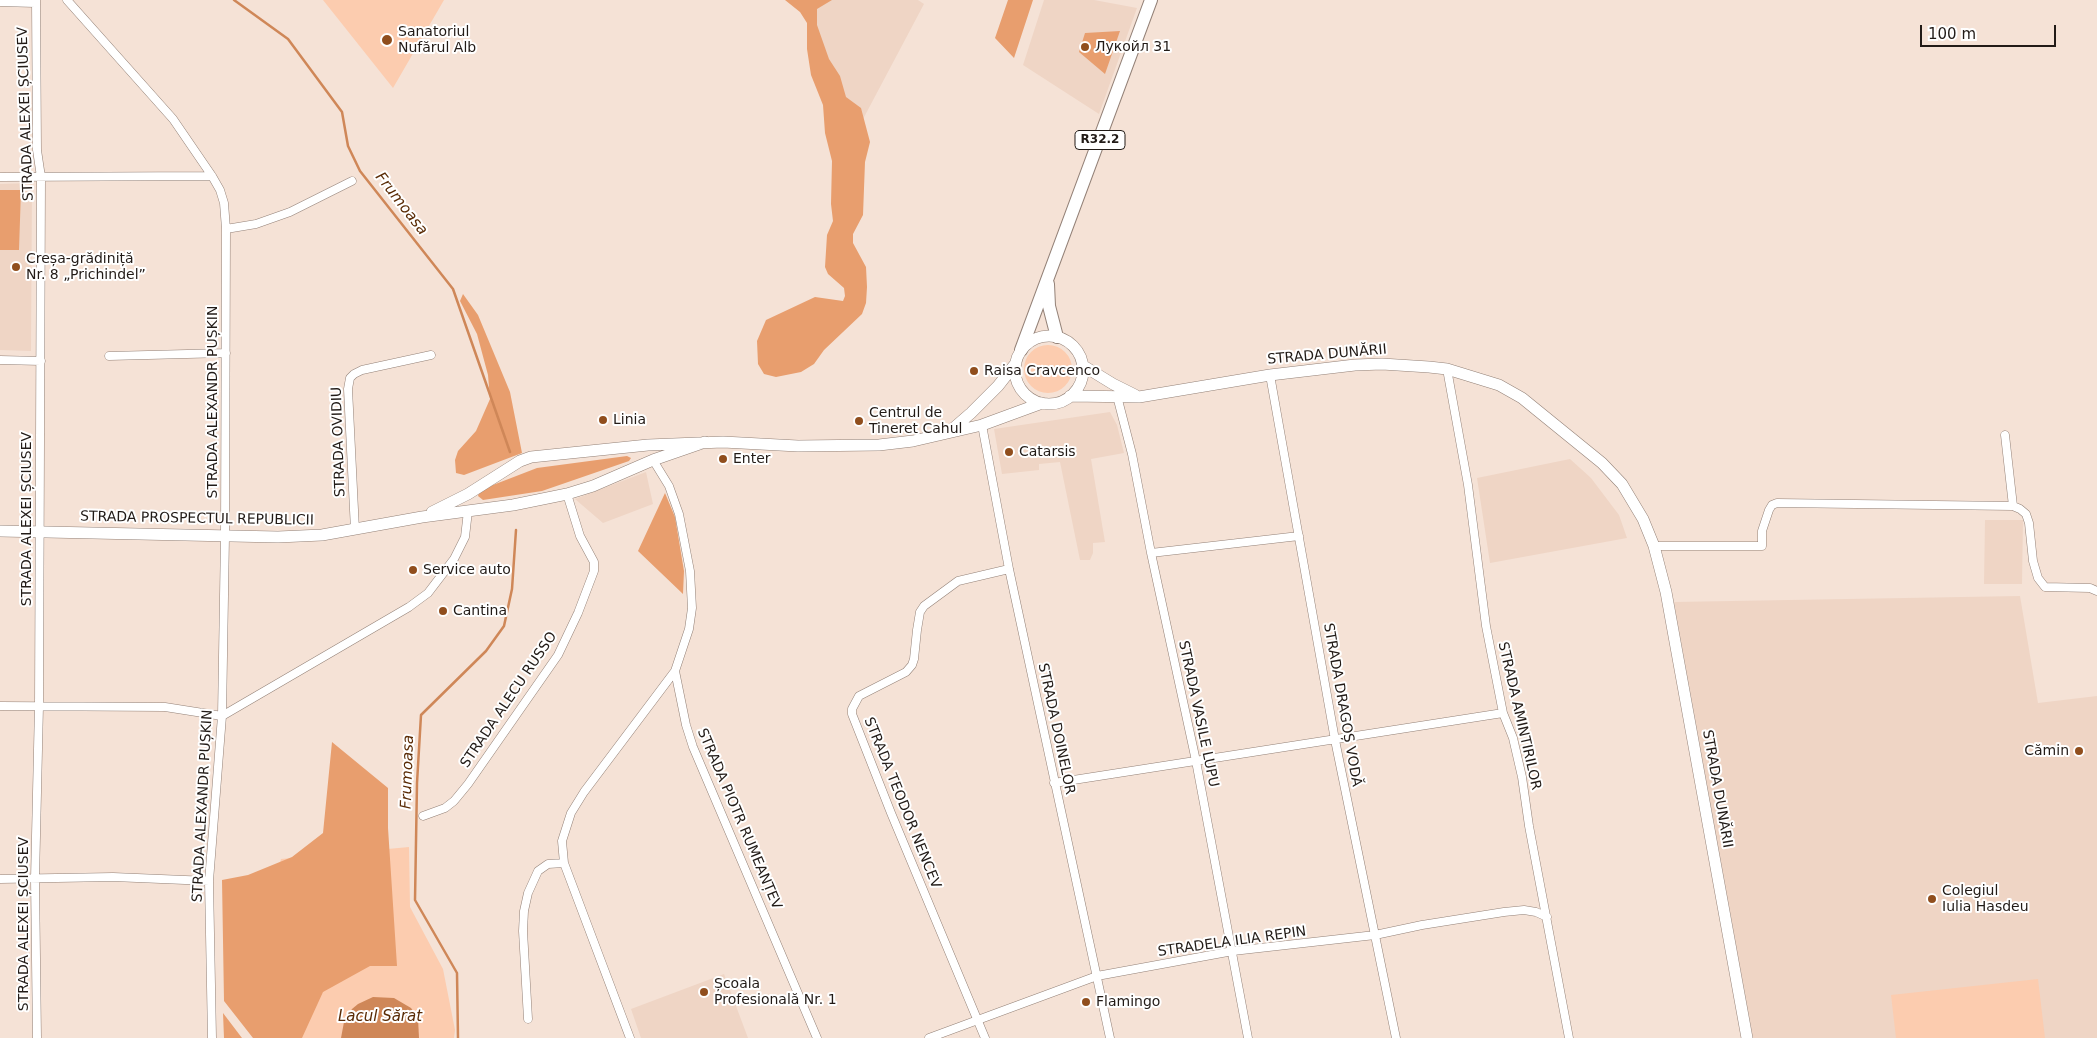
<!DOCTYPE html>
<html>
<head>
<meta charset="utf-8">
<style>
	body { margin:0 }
	#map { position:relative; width:2097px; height:1038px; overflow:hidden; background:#f5e2d6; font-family:"DejaVu Sans",sans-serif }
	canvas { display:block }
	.scale { position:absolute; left:1920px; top:25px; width:136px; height:22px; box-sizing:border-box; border:2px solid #221b17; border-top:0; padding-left:6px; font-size:15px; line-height:18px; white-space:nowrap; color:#221b17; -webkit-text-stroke:4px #fff; paint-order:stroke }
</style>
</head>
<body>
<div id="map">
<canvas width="2097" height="1038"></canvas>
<div class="scale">100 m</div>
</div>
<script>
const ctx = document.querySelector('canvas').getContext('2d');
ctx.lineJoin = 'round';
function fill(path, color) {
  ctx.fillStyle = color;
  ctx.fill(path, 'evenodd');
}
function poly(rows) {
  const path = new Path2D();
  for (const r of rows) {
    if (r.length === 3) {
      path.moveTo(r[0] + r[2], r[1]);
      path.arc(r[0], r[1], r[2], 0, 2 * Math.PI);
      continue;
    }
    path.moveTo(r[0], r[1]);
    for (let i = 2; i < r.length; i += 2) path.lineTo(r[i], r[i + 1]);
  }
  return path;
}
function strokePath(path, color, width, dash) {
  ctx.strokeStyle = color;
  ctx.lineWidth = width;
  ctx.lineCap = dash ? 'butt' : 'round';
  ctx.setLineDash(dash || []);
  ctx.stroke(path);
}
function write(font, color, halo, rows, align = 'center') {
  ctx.font = font + ' "DejaVu Sans",sans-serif';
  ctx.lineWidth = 4;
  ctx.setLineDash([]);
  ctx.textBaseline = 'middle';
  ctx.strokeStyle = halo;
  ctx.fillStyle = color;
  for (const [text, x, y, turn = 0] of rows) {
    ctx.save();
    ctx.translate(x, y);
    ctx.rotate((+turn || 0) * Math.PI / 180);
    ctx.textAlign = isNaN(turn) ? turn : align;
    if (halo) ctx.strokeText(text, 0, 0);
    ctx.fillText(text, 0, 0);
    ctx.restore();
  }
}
fill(poly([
	[803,0,918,0,924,4,862,121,830,81],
	[1044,0,1094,0,1137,8,1099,114,1023,65],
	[32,183,31,351,0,350,0,184],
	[1110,412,1117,425,1124,453,1091,459,1105,542,1093,543,1093,553,1090,560,1080,560,1060,462,1039,464,1039,470,1002,474,994,429],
	[1570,459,1591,478,1619,515,1627,538,1490,563,1477,478],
	[646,472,653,504,603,523,575,499],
	[1985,520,2023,520,2022,584,1984,584],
	[2020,596,2038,703,2097,696,2097,1038,1753,1038,1674,602],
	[724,974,748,1038,641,1038,631,1009]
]), '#efd5c5');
fill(poly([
	[323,0,444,0,393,88],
	[1048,369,24],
	[409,847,410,907,443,969,455,1030,454,1038,280,1038,276,879,281,859],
	[2038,979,2045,1038,1896,1038,1891,995]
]), '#fcccaf');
fill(poly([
	[785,0,832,0,817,9,817,25,829,59,840,76,846,97,861,108,870,142,865,162,863,215,853,234,853,243,866,267,867,287,866,303,862,314,824,350,814,364,801,372,776,377,764,374,758,364,757,341,766,320,815,297,843,301,845,296,844,288,828,274,825,267,827,235,833,221,831,204,832,161,825,133,823,105,811,75,807,49,807,23,800,12],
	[1008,0,1033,0,1014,58,995,38],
	[1120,31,1105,74,1079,52,1085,33],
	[0,190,21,190,19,250,0,250],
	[463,294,478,315,510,392,522,453,464,475,456,473,455,460,458,451,476,431,490,399,488,375,477,334,460,301],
	[627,456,631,458,629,461,542,491,483,500,478,496,480,490,537,468],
	[665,493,675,517,684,571,683,594,638,551],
	[332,742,388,788,388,828,397,966,370,966,323,992,302,1038,253,1038,224,1001,222,880,248,875,292,857,323,833],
	[223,1013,242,1038,224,1038]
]), '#e89e6e');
fill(poly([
	[373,997,394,998,411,1008,418,1018,419,1038,341,1038,344,1022,352,1009,358,1004]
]), '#cf8758');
strokePath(poly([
	[234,0,288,39,342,112,348,146,360,171,453,289,510,452],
	[458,1038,457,973,415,900,417,783,421,715,486,651,504,626,512,589,516,530]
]), '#cf8758', 2.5);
const street = poly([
	[36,0,37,150,41,177,39,706,35,879,37,1038],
	[67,0,173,119,212,176,220,190,224,203,226,229,225,536,222,716,209,881,212,1038],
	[0,2,35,3],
	[0,177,212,176],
	[226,229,256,224,290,212,352,181],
	[109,356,226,353],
	[0,360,41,361],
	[1447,369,1468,485,1486,626,1503,713,1513,738,1522,777,1529,826,1569,1038],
	[1270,375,1335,740,1396,1038],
	[1117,396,1132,454,1151,553,1196,761,1248,1038],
	[982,425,1009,569,1110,1038],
	[2005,435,2013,506,2020,509,2026,514,2029,523,2033,561,2038,578,2045,587,2090,588,2097,591],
	[653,460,669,486,679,514,690,571,692,608,689,629,675,671,686,725,693,747,817,1038],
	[355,530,348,389,350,378,354,374,362,370,431,355],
	[1654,546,1762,546,1762,531,1769,510,1772,505,1777,503,2013,506],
	[1151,553,1299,536],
	[0,706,165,707,222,716,409,607,428,593,454,559,465,537,468,511],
	[1054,783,1503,713],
	[423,816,445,808,454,801,468,784,558,655,578,613,594,571,594,562,580,536,567,494],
	[0,879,113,877,209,881],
	[528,1019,523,931,524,911,528,893,538,871,548,864,564,863],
	[630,1038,564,863,562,841,571,813,584,792,675,671],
	[929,1038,1097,976,1233,951,1375,935,1422,925,1504,912,1524,910,1536,912,1547,917],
	[985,1038,891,813,852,714,852,709,859,696,906,672,912,665,914,659,917,630,920,612,924,606,958,581,1009,569]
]);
const secondary = poly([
	[1049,370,34],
	[1082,365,1113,384,1135,395],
	[1070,396,1139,397,1270,375,1355,365,1382,364,1429,367,1447,369,1499,385,1522,398,1602,463,1622,484,1643,519,1654,546,1666,592,1747,1038],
	[949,432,971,413,998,386,1016,363],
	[432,512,468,494,520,461,531,457,648,445,723,442,798,446,879,445,913,441,982,425,1042,403],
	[0,531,278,537,322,535,422,517,513,505,567,494,593,486,653,460,705,442]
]);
const primary = poly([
	[1048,284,1049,306,1057,337],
	[1021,350,1151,0]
]);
strokePath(street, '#938177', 9);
strokePath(secondary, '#938177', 12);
strokePath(primary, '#938177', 14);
strokePath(street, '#fff', 8);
strokePath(secondary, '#fff', 11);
strokePath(primary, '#fff', 12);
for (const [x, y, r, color] of [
	[387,40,6,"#904e1d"],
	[1085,47,5,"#904e1d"],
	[16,267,5,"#904e1d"],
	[974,371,5,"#904e1d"],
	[603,420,5,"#904e1d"],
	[859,421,5,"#904e1d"],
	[1009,452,5,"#904e1d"],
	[723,459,5,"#904e1d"],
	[413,570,5,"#904e1d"],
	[443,611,5,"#904e1d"],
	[2079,751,5,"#904e1d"],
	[1932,899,5,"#904e1d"],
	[704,992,5,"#904e1d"],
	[1086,1002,5,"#904e1d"]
]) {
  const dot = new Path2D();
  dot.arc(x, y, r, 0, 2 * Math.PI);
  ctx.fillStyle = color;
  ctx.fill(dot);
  strokePath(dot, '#fff', 2);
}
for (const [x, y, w] of [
	[1100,140,50]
]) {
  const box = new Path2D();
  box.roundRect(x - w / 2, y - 9.5, w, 19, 4);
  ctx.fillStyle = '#fff';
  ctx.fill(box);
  strokePath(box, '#221b17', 1);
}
write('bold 12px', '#221b17', null, [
	["R32.2",1100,140]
]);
write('14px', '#221b17', '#fff', [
	["Sanatoriul",398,32],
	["Nufărul Alb",398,48],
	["Лукойл 31",1095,47],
	["Creșa-grădiniță",26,259],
	["Nr. 8 „Prichindel”",26,275],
	["Raisa Cravcenco",984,371],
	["Centrul de",869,413],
	["Tineret Cahul",869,429],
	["Linia",613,420],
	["Catarsis",1019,452],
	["Enter",733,459],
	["Service auto",423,570],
	["Cantina",453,611],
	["Cămin",2069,751,"right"],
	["Colegiul",1942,891],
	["Iulia Hasdeu",1942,907],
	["Școala",714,984],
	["Profesională Nr. 1",714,1000],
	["Flamingo",1096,1002]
], 'left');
write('14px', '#221b17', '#fff', [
	["STRADA ALEXEI ȘCIUSEV",26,114,-92],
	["STRADA DUNĂRII",1327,355,-5],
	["STRADA ALEXANDR PUȘKIN",213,402,-90],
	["STRADA OVIDIU",339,442,-92],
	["STRADA ALEXEI ȘCIUSEV",27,519,-90],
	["STRADA PROSPECTUL REPUBLICII",197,519,1],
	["STRADA ALECU RUSSO",509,700,-56],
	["STRADA DRAGOȘ VODĂ",1342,705,80],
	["STRADA VASILE LUPU",1198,714,78],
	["STRADA AMINTIRILOR",1519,716,77],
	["STRADA DOINELOR",1056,729,78],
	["STRADA DUNĂRII",1717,789,80],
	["STRADA TEODOR NENCEV",902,803,68],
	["STRADA ALEXANDR PUȘKIN",203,806,-87],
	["STRADA PIOTR RUMEANȚEV",739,819,67],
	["STRADA ALEXEI ȘCIUSEV",24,924,-90],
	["STRADELA ILIA REPIN",1232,942,-8]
]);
write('italic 15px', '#5a2b05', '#fff', [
	["Frumoasa",401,204,52],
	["Frumoasa",408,772,-88],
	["Lacul Sărat",380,1017]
]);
</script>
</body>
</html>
